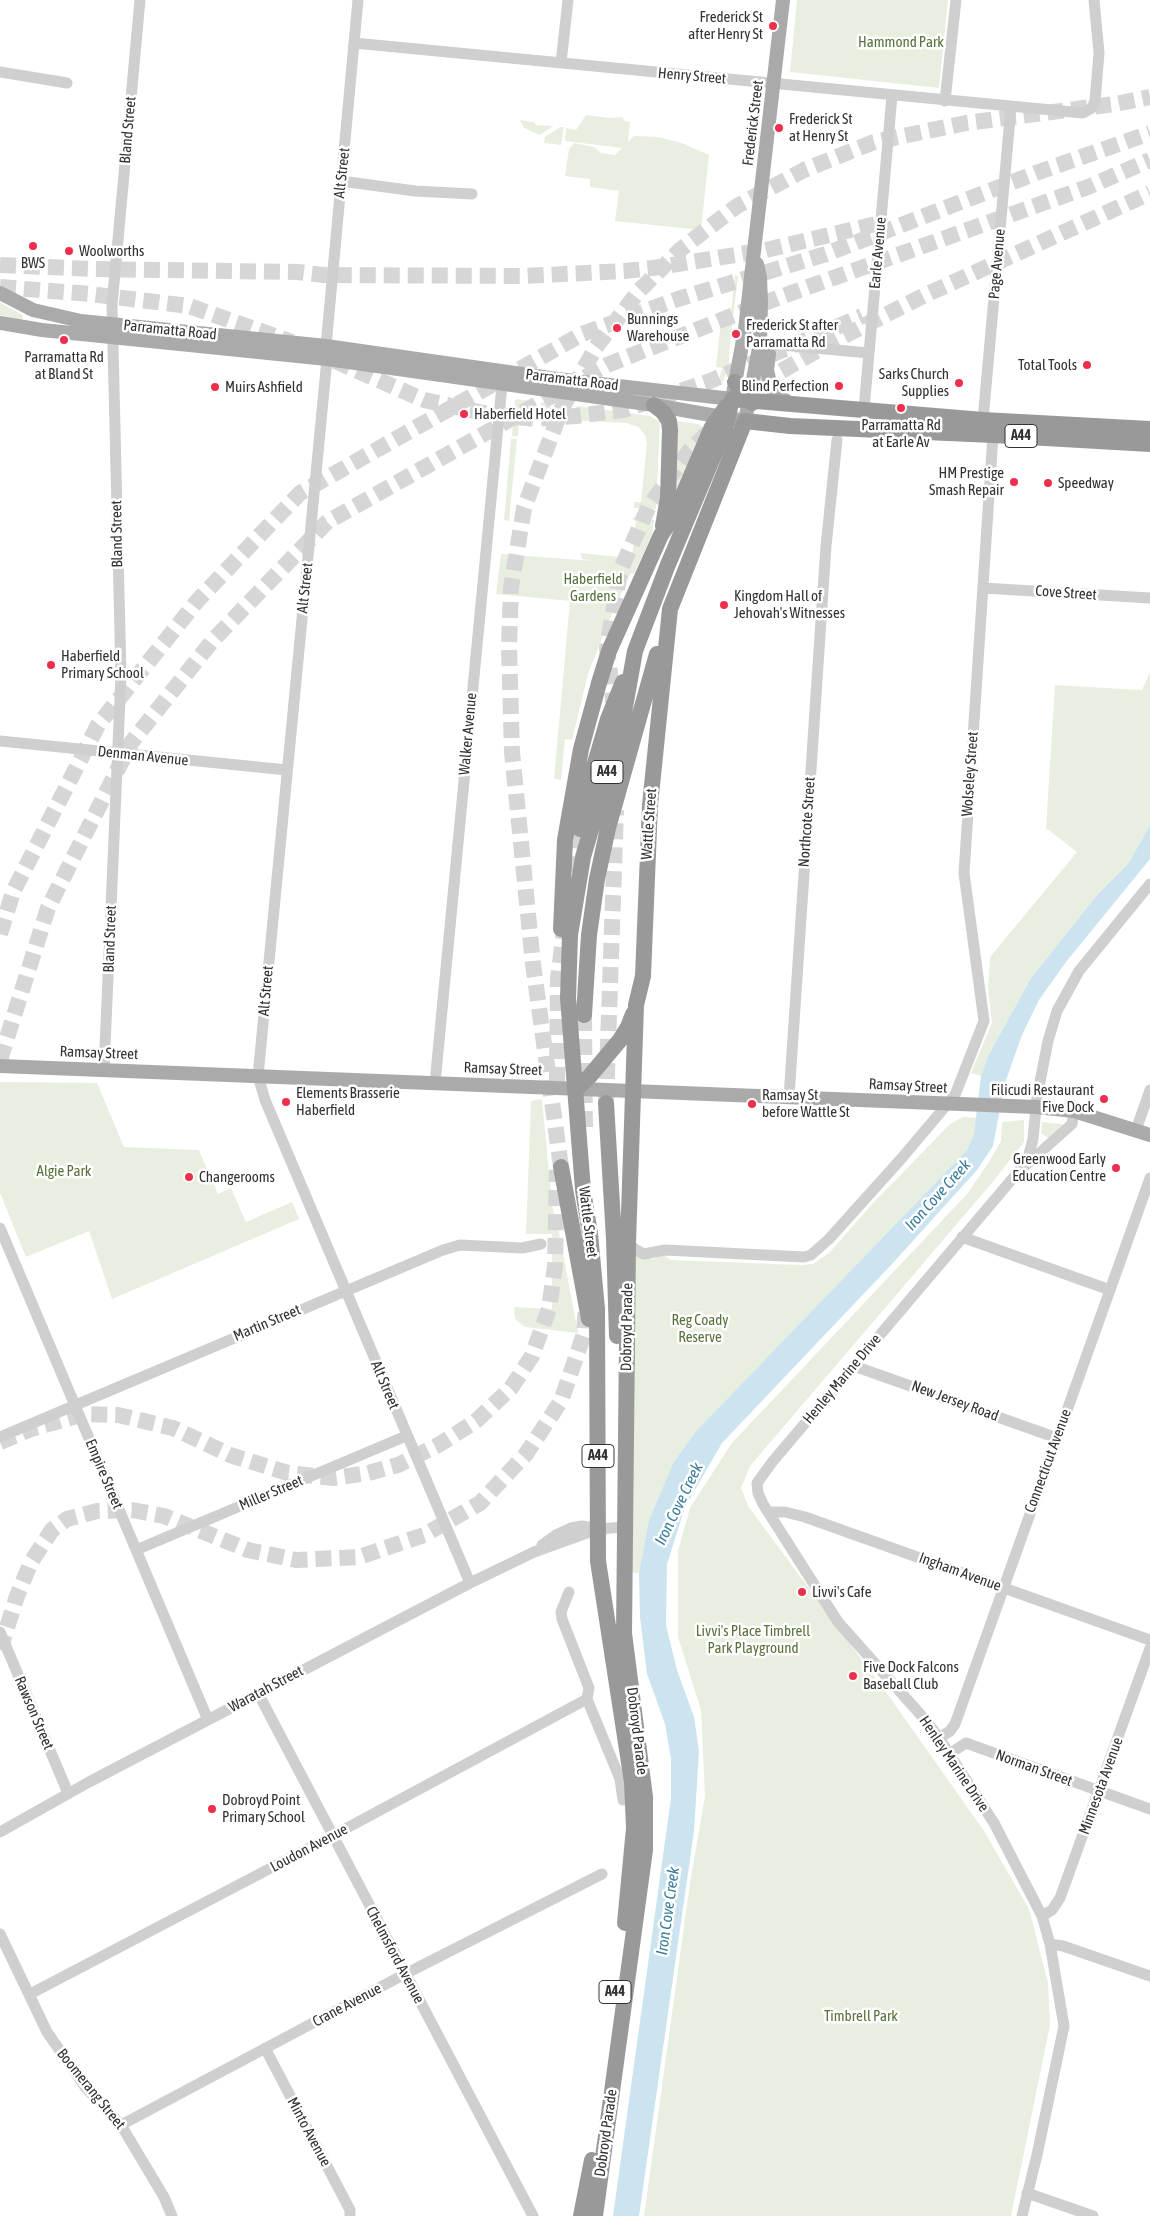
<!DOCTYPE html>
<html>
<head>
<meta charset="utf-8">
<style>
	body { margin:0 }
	canvas { display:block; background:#fff }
</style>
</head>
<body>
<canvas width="1150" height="2216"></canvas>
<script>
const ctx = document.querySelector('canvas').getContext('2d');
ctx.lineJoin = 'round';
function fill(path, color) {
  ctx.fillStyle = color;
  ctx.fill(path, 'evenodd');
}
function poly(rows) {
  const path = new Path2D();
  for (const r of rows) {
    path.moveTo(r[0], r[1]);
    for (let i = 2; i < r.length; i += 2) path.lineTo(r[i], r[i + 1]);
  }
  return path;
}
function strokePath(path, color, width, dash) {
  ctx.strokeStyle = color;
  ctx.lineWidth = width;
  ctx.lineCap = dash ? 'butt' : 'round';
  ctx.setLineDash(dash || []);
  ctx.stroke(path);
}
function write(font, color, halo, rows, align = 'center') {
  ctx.font = font + ' "Asap Condensed",sans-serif';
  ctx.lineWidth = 5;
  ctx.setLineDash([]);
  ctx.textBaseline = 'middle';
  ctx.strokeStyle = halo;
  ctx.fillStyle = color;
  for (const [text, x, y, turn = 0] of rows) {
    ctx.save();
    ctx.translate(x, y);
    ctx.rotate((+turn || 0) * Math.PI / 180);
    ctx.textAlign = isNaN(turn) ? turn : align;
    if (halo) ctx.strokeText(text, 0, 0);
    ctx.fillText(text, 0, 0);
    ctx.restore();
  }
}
fill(poly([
	[797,0,948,0,939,88,790,72],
	[586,115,609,118,622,117,625,121,630,122,628,142,634,136,658,137,682,143,709,155,701,230,615,221,619,191,590,187,590,179,565,176,569,149,574,143,594,147,601,153,615,155,622,148,565,141,566,128,576,130],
	[520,120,534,122,536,125,553,126,540,135,524,128],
	[560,127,564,127,561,145,544,143,545,137],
	[735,275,738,276,729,353,729,367,723,381,718,385,722,368,716,367,721,320,730,321],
	[0,303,23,315,22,320,0,315],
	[517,399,536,402,535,415,520,413,518,436,512,436,515,400],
	[541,402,549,403,553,416,540,414],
	[577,406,650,416,660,422,656,509,634,508,634,502,641,502,647,443,645,435,638,427,626,423,570,420],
	[677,421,698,424,708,430,681,490,672,492],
	[511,439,517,439,509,521,504,520],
	[633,517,654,520,652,535,634,574,631,573,610,618,588,674,573,736,572,740,565,739,561,780,554,779,570,601,496,594,501,554,594,561,582,559,580,553,629,558,632,556,636,521,633,520],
	[1150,672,1150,825,1128,864,1097,895,1031,978,988,1056,981,1076,971,1073,992,1023,988,988,990,957,1077,852,1046,828,1055,685,1142,690],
	[0,1082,97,1083,124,1147,199,1150,218,1194,231,1188,246,1222,292,1202,299,1219,112,1299,89,1231,26,1257,0,1193],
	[542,1099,552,1205,560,1237,578,1333,525,1327,515,1319,514,1307,552,1309,552,1234,526,1234,531,1101],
	[963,1117,977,1118,974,1134,967,1150,697,1430,673,1463,649,1520,639,1573,629,1573,635,1256,653,1259,664,1255,670,1260,801,1265,813,1264,830,1252,874,1202,950,1124],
	[1024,1120,1024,1142,991,1184,750,1466,741,1488,748,1506,891,1699,984,1831,1029,1909,1048,1983,1050,2025,1011,2216,644,2216,690,1883,705,1796,701,1710,678,1637,678,1551,690,1508,731,1444,967,1194,989,1162,1001,1141,1002,1122],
	[1042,1122,1063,1124,1063,1125,1051,1138,1048,1138,1041,1133]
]), '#e9efe0');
fill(poly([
	[1150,825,1150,859,1066,962,1039,1000,1022,1035,1005,1083,993,1146,977,1170,892,1264,722,1443,685,1507,667,1564,666,1625,677,1670,694,1717,699,1751,694,1831,639,2216,613,2216,671,1798,671,1759,665,1724,647,1674,640,1617,639,1573,649,1520,673,1463,697,1430,967,1150,974,1134,981,1076,988,1056,1031,978,1097,895,1128,864]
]), '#cce4ef');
strokePath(poly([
	[0,265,92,269,298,272,323,275,524,276,624,271,653,268,766,250,876,224],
	[0,287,90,294,189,306,292,342],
	[335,361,424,400,488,414,535,419,576,416,624,410,710,381,862,316],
	[743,399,757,385,834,341,923,296,1150,193],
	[614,708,607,648,620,571,649,506,690,450,711,430],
	[569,896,580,831],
	[0,934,13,892,98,725,198,600,300,493,582,334,678,299,826,254,1036,173,1150,133],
	[584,1015,585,1135],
	[0,1060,48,908,131,743,213,640,327,522,607,365,780,297,1088,187,1150,160],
	[557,1083,558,979,564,931],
	[606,1103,616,810],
	[561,1167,533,964,512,752,509,647,511,588,524,508,562,408,596,347,638,292,681,249,737,206,804,170,874,142,966,123,1115,104,1150,97],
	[0,1442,31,1429,84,1414,118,1415,173,1428,230,1455,288,1473,333,1478,368,1473,398,1465,440,1444,476,1421,511,1388,532,1356,549,1309,555,1266,557,1170],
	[0,1650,17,1596,31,1562,52,1530,67,1519,97,1511,132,1510,164,1516,248,1550,296,1560,359,1557,424,1535,480,1503,526,1454,561,1401,584,1334,586,1305]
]), '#d6d6d6', 16, [16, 8]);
strokePath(poly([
	[354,43,1083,113,1092,108,1095,101,1099,53,1094,0],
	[561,63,568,0],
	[0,72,67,83],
	[945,101,956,0],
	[341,181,415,191,472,194],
	[760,343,869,353],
	[326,346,358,0],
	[327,359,258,1076,265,1100,470,1583],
	[864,409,892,96],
	[983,420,1011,107],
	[983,588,1150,598],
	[0,741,287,770],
	[104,1070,121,675,112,305,140,0],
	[435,1083,502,385],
	[789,1097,826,546,837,440],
	[1136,1130,1150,1090],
	[1026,1165,1072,1124,1074,1111],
	[0,1228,208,1720],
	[962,1237,1110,1290],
	[628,1243,636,1250,644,1254,665,1250,804,1257,811,1255,829,1239,901,1159,955,1095,984,1021,964,873,993,435],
	[854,1366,1057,1438],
	[0,1437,443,1250,460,1245,522,1248,541,1244],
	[769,1512,785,1512,805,1517,1150,1640],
	[542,1545,556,1535,571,1528,582,1526,598,1529,625,1527],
	[136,1550,406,1436],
	[569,1592,561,1612,562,1619,589,1688,587,1699,620,1779,623,1800],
	[0,1632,68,1793],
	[258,1693,533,2216],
	[939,1738,950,1731,955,1724,1150,1178],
	[949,1754,966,1743,1150,1809],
	[0,1832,89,1782,470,1583,534,1552,598,1529],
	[1042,1916,1052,1910,1060,1898,1150,1648],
	[0,1934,47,2032,86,2088,121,2125,164,2197,172,2216],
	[1050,1944,1063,1946,1150,1976],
	[30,1994,332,1836,587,1699],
	[265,2048,350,2210,350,2216],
	[121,2125,405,1974,602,1874],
	[1027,2193,1093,2216],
	[1022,2216,1037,2155,1064,2026,1050,1944,1042,1916,994,1823,939,1738,928,1723,838,1622,763,1504,758,1493,757,1483,773,1461,1019,1171,1028,1158,1033,1139,1037,1097,1048,1041,1057,1011,1079,971,1150,884]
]), '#cfcfcf', 11);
strokePath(poly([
	[0,293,33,310,81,321,326,346,557,379,732,399,745,329,783,0],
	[0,323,42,330,327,359,654,405,745,421,760,343,761,302,760,277,757,264],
	[760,343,769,354,767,370,771,388,790,404],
	[0,1066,1036,1107,1074,1111,1150,1135]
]), '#aaa', 14);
strokePath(poly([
	[735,382,743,394,752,403],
	[732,399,983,420,1150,429],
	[654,405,663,412,669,421,670,430,668,498,663,526],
	[580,829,591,777,608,719,623,682],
	[561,929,565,840,581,749,599,683,609,651,661,535,674,516,712,427,726,407],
	[584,1015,589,935,597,879,608,828,657,654],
	[576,1089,589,1077,620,1040,628,1027,633,1014],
	[606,1103,614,1239,617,1336],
	[561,1167,589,1319],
	[625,1923,634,1828,632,1782,598,1561,597,1309,590,1234,583,1190,568,998,570,935,583,857,622,724,635,651,667,567,725,429,732,399],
	[581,2216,592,2160],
	[595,2216,645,1850,645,1797,624,1633,628,1243,636,1005,643,976,650,805,670,609,745,421,790,426,993,435,1150,444]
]), '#999', 16);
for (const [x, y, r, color] of [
	[773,26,5,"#ee2f4c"],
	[779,128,5,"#ee2f4c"],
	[33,246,5,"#ee2f4c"],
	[69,251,5,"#ee2f4c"],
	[617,328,5,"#ee2f4c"],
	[736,334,5,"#ee2f4c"],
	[64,340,5,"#ee2f4c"],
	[1087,365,5,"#ee2f4c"],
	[959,383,5,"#ee2f4c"],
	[839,386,5,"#ee2f4c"],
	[215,387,5,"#ee2f4c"],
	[901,408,5,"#ee2f4c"],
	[464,414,5,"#ee2f4c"],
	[1014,482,5,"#ee2f4c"],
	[1048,483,5,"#ee2f4c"],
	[724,605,5,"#ee2f4c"],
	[51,665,5,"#ee2f4c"],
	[1104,1099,5,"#ee2f4c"],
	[286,1102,5,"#ee2f4c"],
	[752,1104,5,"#ee2f4c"],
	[1116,1168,5,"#ee2f4c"],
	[189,1177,5,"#ee2f4c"],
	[802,1592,5,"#ee2f4c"],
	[853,1676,5,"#ee2f4c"],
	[212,1809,5,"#ee2f4c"]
]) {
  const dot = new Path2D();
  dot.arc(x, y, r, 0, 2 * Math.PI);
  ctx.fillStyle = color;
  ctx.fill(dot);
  strokePath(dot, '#fff', 2);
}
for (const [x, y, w] of [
	[1021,436,32],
	[607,772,32],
	[598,1456,32],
	[615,1992,32]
]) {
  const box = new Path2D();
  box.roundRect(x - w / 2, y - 11.5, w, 23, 4);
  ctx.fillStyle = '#fff';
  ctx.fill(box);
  strokePath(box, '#323232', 1);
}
write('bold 14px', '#323232', null, [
	["A44",1021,436],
	["A44",607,772],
	["A44",598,1456],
	["A44",615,1992]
]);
write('15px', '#323232', '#fff', [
	["Frederick St",763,17,"right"],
	["after Henry St",763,34,"right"],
	["Frederick St",789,119],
	["at Henry St",789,136],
	["Woolworths",79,251],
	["BWS",33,263,"center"],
	["Bunnings",627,319],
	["Warehouse",627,336],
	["Frederick St after",746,325],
	["Parramatta Rd",746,342],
	["Parramatta Rd",64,357,"center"],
	["at Bland St",64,374,"center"],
	["Total Tools",1077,365,"right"],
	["Sarks Church",949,374,"right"],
	["Supplies",949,391,"right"],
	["Blind Perfection",829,386,"right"],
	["Muirs Ashfield",225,387],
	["Haberfield Hotel",474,414],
	["Parramatta Rd",901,425,"center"],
	["at Earle Av",901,442,"center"],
	["HM Prestige",1004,473,"right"],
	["Smash Repair",1004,490,"right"],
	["Speedway",1058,483],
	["Kingdom Hall of",734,596],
	["Jehovah's Witnesses",734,613],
	["Haberfield",61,656],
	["Primary School",61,673],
	["Filicudi Restaurant",1094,1090,"right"],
	["Five Dock",1094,1107,"right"],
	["Elements Brasserie",296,1093],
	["Haberfield",296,1110],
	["Ramsay St",762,1095],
	["before Wattle St",762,1112],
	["Greenwood Early",1106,1159,"right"],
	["Education Centre",1106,1176,"right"],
	["Changerooms",199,1177],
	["Livvi's Cafe",812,1592],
	["Five Dock Falcons",863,1667],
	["Baseball Club",863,1684],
	["Dobroyd Point",222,1800],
	["Primary School",222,1817]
], 'left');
write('15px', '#59713c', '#fff', [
	["Hammond Park",901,42],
	["Haberfield",593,579],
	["Gardens",593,596],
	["Algie Park",64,1171],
	["Reg Coady",700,1320],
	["Reserve",700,1337],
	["Livvi's Place Timbrell",753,1631],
	["Park Playground",753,1648],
	["Timbrell Park",861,2016]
]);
write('15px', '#323232', '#fff', [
	["Henry Street",692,76,5],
	["Frederick Street",753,123,-83],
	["Bland Street",128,130,-85],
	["Alt Street",342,173,-84],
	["Earle Avenue",878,253,-85],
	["Page Avenue",997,264,-85],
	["Parramatta Road",170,330,6],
	["Parramatta Road",572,380,7],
	["Bland Street",117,534,-91],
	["Alt Street",305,588,-84],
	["Cove Street",1066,593,4],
	["Walker Avenue",468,734,-85],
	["Denman Avenue",143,756,6],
	["Wolseley Street",970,774,-86],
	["Northcote Street",807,822,-86],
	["Wattle Street",649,824,-86],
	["Bland Street",110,939,-88],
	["Alt Street",266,991,-85],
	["Ramsay Street",99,1053,2],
	["Ramsay Street",503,1069,2],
	["Ramsay Street",908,1086,3],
	["Wattle Street",588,1222,83],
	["Martin Street",267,1323,-23],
	["Dobroyd Parade",627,1327,-89],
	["Henley Marine Drive",842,1379,-50],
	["Alt Street",385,1385,67],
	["New Jersey Road",955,1401,20],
	["Connecticut Avenue",1048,1461,-70],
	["Empire Street",104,1474,67],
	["Miller Street",271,1493,-23],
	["Ingham Avenue",960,1572,20],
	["Waratah Street",266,1689,-28],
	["Rawson Street",34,1713,67],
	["Dobroyd Parade",637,1731,83],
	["Henley Marine Drive",954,1764,56],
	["Norman Street",1034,1768,20],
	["Minnesota Avenue",1101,1786,-70],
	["Loudon Avenue",309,1848,-28],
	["Chelmsford Avenue",395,1955,62],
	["Crane Avenue",347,2005,-28],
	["Boomerang Street",91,2089,51],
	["Minto Avenue",309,2132,62],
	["Dobroyd Parade",606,2133,-82]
]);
write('italic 16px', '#3a7c9a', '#fff', [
	["Iron Cove Creek",938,1195,-48],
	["Iron Cove Creek",679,1504,-64],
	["Iron Cove Creek",668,1911,-82]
]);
</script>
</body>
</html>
